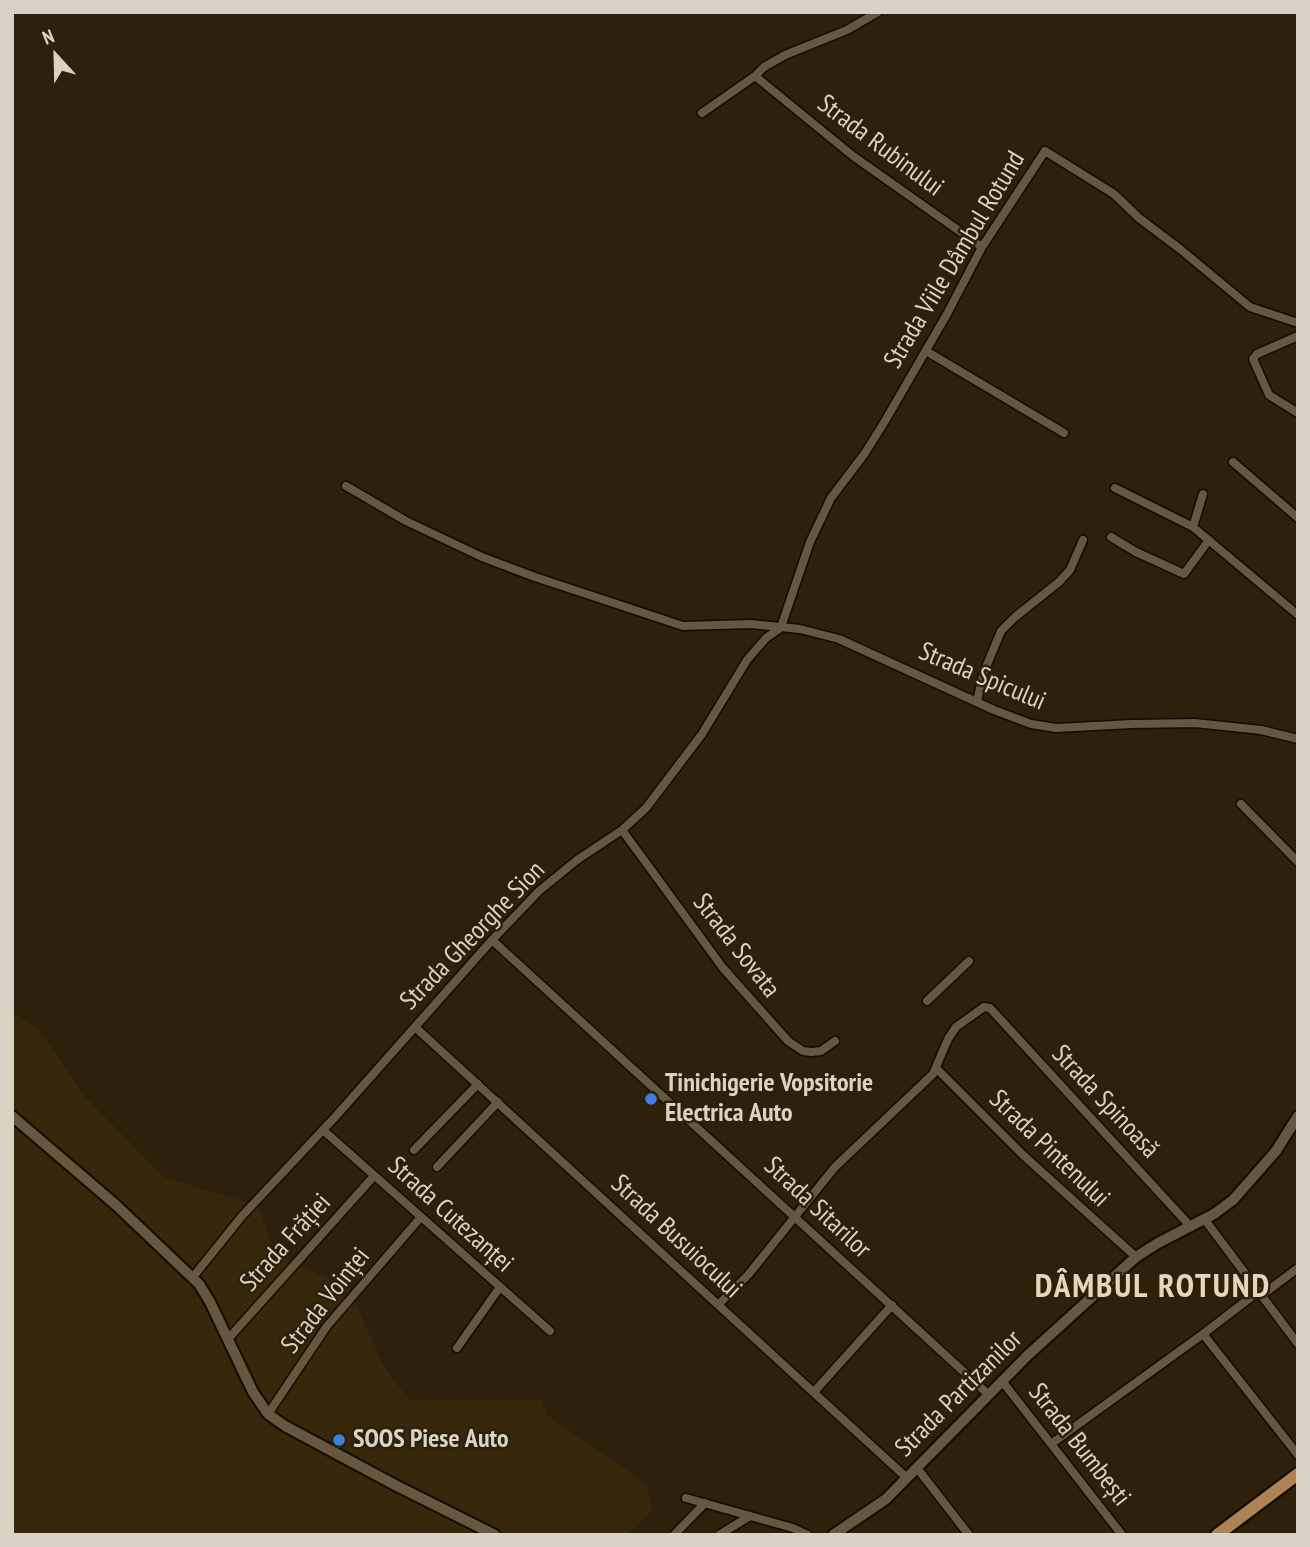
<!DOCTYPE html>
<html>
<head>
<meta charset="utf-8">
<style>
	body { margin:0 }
	#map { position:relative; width:1310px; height:1547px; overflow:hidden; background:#2d210b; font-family:"PT Sans Narrow",sans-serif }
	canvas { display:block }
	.frame { position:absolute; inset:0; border:14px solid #dad2c5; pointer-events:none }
	.north { position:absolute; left:21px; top:21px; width:70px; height:70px; -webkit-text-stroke:5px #2d210b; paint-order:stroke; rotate:338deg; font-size:19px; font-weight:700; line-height:28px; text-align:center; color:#dad2c5 }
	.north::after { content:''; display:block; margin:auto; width:24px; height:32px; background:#dad2c5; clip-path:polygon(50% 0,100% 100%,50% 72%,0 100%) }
</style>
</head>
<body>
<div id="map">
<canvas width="1310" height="1547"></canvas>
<div class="frame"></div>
<div class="north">N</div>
</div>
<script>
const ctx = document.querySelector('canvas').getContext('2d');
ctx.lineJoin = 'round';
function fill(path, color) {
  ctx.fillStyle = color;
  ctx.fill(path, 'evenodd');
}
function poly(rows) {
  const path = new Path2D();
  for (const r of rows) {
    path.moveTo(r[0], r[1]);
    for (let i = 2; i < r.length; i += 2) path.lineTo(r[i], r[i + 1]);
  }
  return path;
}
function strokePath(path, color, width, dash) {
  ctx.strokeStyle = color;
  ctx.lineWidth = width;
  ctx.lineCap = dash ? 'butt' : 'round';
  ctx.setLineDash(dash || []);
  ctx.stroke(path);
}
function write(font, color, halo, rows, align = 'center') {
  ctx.font = font + ' "PT Sans Narrow",sans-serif';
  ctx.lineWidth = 5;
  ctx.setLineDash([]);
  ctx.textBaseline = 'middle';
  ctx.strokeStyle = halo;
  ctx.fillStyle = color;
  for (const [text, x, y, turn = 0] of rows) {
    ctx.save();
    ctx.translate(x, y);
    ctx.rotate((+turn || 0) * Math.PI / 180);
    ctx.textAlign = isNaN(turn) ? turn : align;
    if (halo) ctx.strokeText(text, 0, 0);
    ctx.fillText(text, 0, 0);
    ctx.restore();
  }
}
fill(poly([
	[12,1013,39,1030,86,1098,164,1177,258,1206,274,1254,349,1288,383,1365,409,1400,542,1400,547,1415,646,1484,652,1511,626,1535,12,1535]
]), '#38280b');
const minor = poly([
	[755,76,853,156,982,247],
	[702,113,755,76,764,67,785,55,847,30,878,12],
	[1298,336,1257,354,1253,359,1269,395,1298,413],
	[926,351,1064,433],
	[1233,462,1298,518],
	[346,486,406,521,482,557,535,577,683,626,751,624,800,629,839,639,994,710,1031,724,1056,728,1132,724,1195,723,1261,730,1298,739],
	[1115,488,1193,527,1298,615],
	[1193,527,1203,494],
	[1111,537,1136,552,1184,574,1209,540],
	[781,627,810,542,831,498,865,453,885,421,947,314,982,247,1045,151,1114,194,1139,218,1180,249,1250,307,1298,323],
	[977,701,984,672,1001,631,1015,617,1059,582,1070,570,1083,540],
	[1241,804,1298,862],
	[622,830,723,968,788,1041,803,1051,811,1052,821,1051,835,1041],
	[492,940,989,1395],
	[927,1001,969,961],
	[415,1027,907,1478],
	[936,1068,1023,1155,1136,1257],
	[323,1130,550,1331],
	[414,1150,478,1084],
	[437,1167,498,1102],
	[1205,1220,1298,1344],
	[193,1277,242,1216,336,1116,492,940,539,891,577,860,622,830,646,808,702,734,747,660,766,638,779,629],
	[1262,1295,1298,1268],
	[718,1305,748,1275,835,1167,933,1074,948,1039,956,1027,984,1007,990,1008,1191,1227],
	[1203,1334,1298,1455],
	[228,1339,374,1176],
	[457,1348,500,1287],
	[1002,1381,1122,1535],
	[814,1392,892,1305],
	[268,1414,327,1326,421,1217],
	[1051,1444,1203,1334,1259,1291],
	[917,1468,969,1535],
	[686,1498,793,1528,808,1535],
	[674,1535,705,1503],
	[719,1535,750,1516]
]);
const tertiary = poly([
	[12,1116,116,1205,199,1284,210,1302,253,1392,268,1414,285,1426,397,1486,495,1535],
	[833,1535,886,1499,1028,1355,1136,1257,1158,1243,1214,1214,1233,1200,1276,1151,1298,1116]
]);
const primary = poly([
	[1217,1535,1298,1474]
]);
strokePath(minor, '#150a00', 11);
strokePath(tertiary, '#150a00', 14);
strokePath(primary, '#150a00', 16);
strokePath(minor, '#655740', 8);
strokePath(tertiary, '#655740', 10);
strokePath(primary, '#ae8254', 12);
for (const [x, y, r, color] of [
	[651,1099,7,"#3f7fe0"],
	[339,1440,7,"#3f7fe0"]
]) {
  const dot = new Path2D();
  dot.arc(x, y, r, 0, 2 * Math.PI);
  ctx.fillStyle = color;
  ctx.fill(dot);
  strokePath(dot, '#2d210b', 2.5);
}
write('26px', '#dad2c5', '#2d210b', [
	["Strada Rubinului",880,146,37],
	["Strada Viile Dâmbul Rotund",955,260,-59],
	["Strada Spicului",982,677,23],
	["Strada Gheorghe Sion",473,936,-46],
	["Strada Sovata",736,946,52],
	["Strada Spinoasă",1105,1102,47],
	["Strada Pintenului",1049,1149,44],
	["Strada Sitarilor",817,1208,43],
	["Strada Cutezanței",450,1215,42],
	["Strada Busuiocului",676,1237,43],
	["Strada Frăției",286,1243,-48],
	["Strada Voinței",326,1301,-52],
	["Strada Partizanilor",959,1394,-45],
	["Strada Bumbești",1079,1445,52]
]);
write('bold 26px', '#dad2c5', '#2d210b', [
	["Tinichigerie Vopsitorie",665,1084],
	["Electrica Auto",665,1114],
	["SOOS Piese Auto",353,1440]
], 'left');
ctx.letterSpacing = '2px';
write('bold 33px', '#e6d5bb', '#2d210b', [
	["DÂMBUL ROTUND",1153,1288]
]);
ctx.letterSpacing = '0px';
</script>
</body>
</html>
